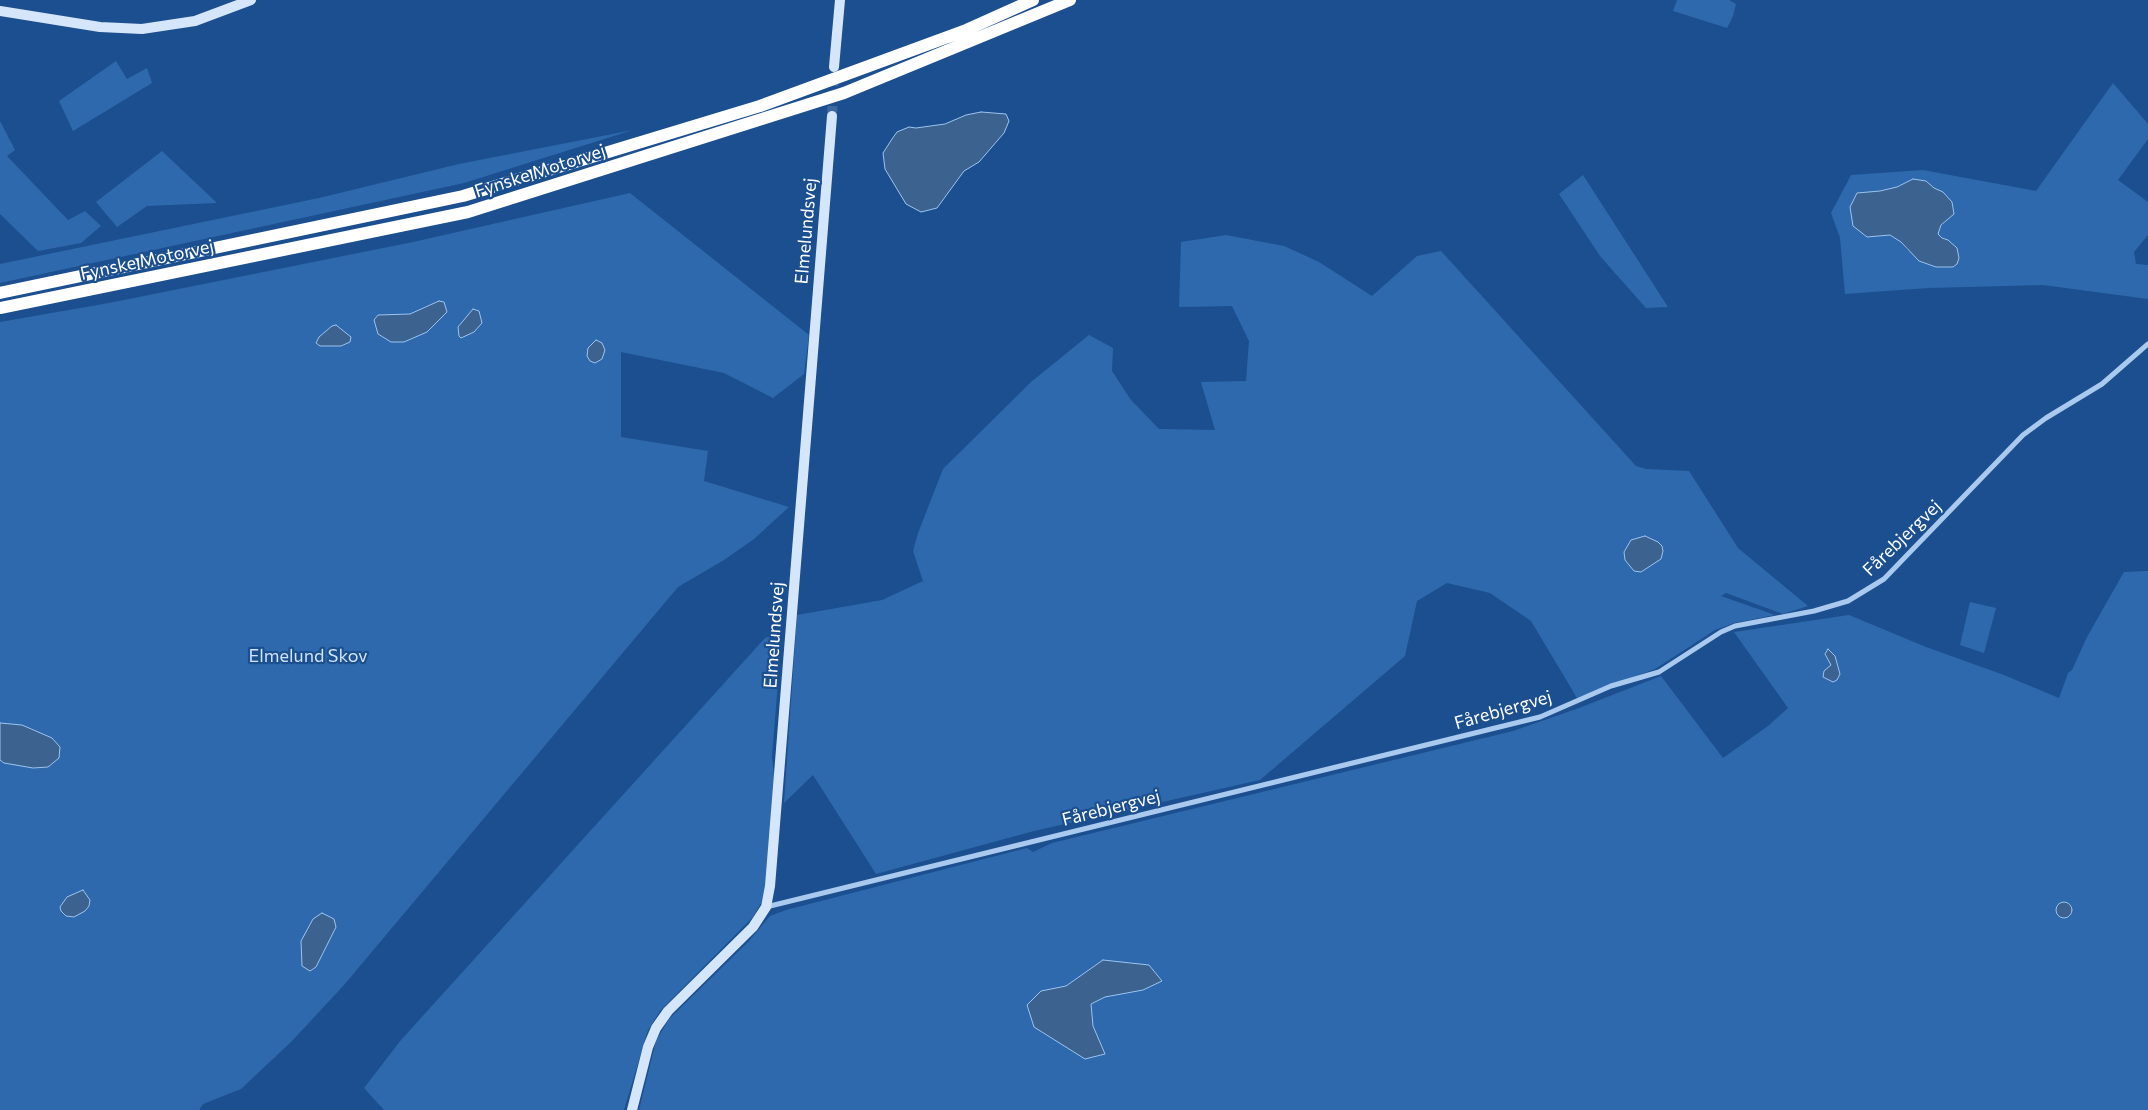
<!DOCTYPE html>
<html>
<head>
<meta charset="utf-8">
<style>
	body { margin:0 }
	canvas { display:block; background:#1b4f8f }
</style>
</head>
<body>
<canvas width="2148" height="1110"></canvas>
<script>
const ctx = document.querySelector('canvas').getContext('2d');
ctx.lineJoin = 'round';
function fill(path, color) {
  ctx.fillStyle = color;
  ctx.fill(path, 'evenodd');
}
function poly(rows) {
  const path = new Path2D();
  for (const r of rows) {
    if (r.length === 3) {
      path.moveTo(r[0] + r[2], r[1]);
      path.arc(r[0], r[1], r[2], 0, 2 * Math.PI);
      continue;
    }
    path.moveTo(r[0], r[1]);
    for (let i = 2; i < r.length; i += 2) path.lineTo(r[i], r[i + 1]);
  }
  return path;
}
function strokePath(path, color, width, dash) {
  ctx.strokeStyle = color;
  ctx.lineWidth = width;
  ctx.lineCap = dash ? 'butt' : 'round';
  ctx.setLineDash(dash || []);
  ctx.stroke(path);
}
function write(font, color, halo, rows, align = 'center') {
  ctx.font = font + ' Commissioner,sans-serif';
  ctx.lineWidth = 4.5;
  ctx.setLineDash([]);
  ctx.textBaseline = 'middle';
  ctx.strokeStyle = halo;
  ctx.fillStyle = color;
  for (const [text, x, y, turn = 0] of rows) {
    ctx.save();
    ctx.translate(x, y);
    ctx.rotate((+turn || 0) * Math.PI / 180);
    ctx.textAlign = isNaN(turn) ? turn : align;
    if (halo) ctx.strokeText(text, 0, 0);
    ctx.fillText(text, 0, 0);
    ctx.restore();
  }
}
fill(poly([
	[1677,0,1729,0,1736,4,1733,16,1727,28,1673,11],
	[116,61,127,79,147,68,152,83,73,131,59,101],
	[2113,83,2148,124,2148,139,2118,180,2148,202,2148,235,2134,252,2136,264,2148,265,2148,299,2043,285,1928,288,1845,294,1840,238,1831,213,1851,175,1923,170,2036,191],
	[1913,179,1926,181,1934,188,1943,192,1953,214,1938,229,1938,235,1942,238,1948,240,1908,251,1901,242,1890,235,1857,193,1880,191,1897,187],
	[0,121,15,150,7,156,68,220,85,211,101,226,81,243,38,251,0,214],
	[633,130,464,183,0,283,0,264,319,198,459,164],
	[162,151,217,203,147,206,117,227,96,202],
	[1583,175,1668,307,1646,308,1600,256,1559,194],
	[630,193,809,335,804,374,773,398,724,373,621,352,621,437,708,451,704,481,789,507,754,539,724,560,678,587,344,985,292,1041,241,1089,203,1104,199,1110,0,1110,0,322,109,303,413,242],
	[1226,235,1284,246,1319,262,1372,296,1417,256,1441,251,1636,466,1646,469,1689,471,1738,548,1808,606,1783,614,1726,593,1721,596,1775,615,1734,623,1715,630,1655,669,1577,698,1531,621,1490,593,1447,583,1417,601,1405,656,1260,780,1034,831,876,874,813,775,784,803,797,615,882,600,923,581,913,551,918,533,943,469,1031,382,1089,335,1113,348,1112,371,1131,400,1159,429,1215,430,1201,382,1246,381,1249,341,1232,306,1179,307,1181,242],
	[2148,571,2148,1110,639,1110,656,1041,669,1019,749,941,770,916,786,910,1027,848,1033,852,1052,843,1513,731,1579,708,1661,676,1723,758,1768,726,1788,708,1734,632,1849,615,1926,647,2004,675,2059,698,2068,673,2072,670,2087,637,2124,572],
	[1970,602,1996,608,1984,653,1960,645],
	[782,632,772,756,775,788,767,877,761,903,753,917,660,1011,648,1030,624,1110,384,1110,364,1088,401,1040,765,638]
]), '#2e69ad');
const water = poly([
	[981,112,1006,114,1009,121,1004,133,979,162,964,171,937,208,921,212,906,204,885,169,883,153,892,139,897,132,909,127,916,128,945,124,966,115,981,112],
	[1913,179,1926,181,1934,188,1943,192,1952,202,1954,214,1941,225,1938,234,1942,238,1948,240,1957,248,1959,258,1957,264,1953,267,1936,267,1919,261,1901,242,1890,235,1867,237,1853,226,1850,207,1857,193,1880,191,1897,187,1913,179],
	[439,301,444,302,447,312,427,332,404,342,391,342,378,334,374,320,378,315,410,314,439,301],
	[473,309,479,311,482,323,474,332,461,338,459,336,458,327,473,309],
	[336,325,351,337,350,342,341,346,320,346,316,343,319,337,332,326,336,325],
	[596,340,602,343,605,350,602,359,595,363,590,361,587,356,588,348,596,340],
	[1645,536,1658,542,1662,546,1663,551,1661,559,1641,572,1634,571,1625,560,1624,552,1631,540,1645,536],
	[1828,649,1835,656,1840,674,1837,680,1833,682,1823,677,1824,671,1831,665,1825,654,1828,649],
	[0,723,22,725,52,738,60,747,59,758,48,767,33,768,4,763,0,760,0,723],
	[83,890,90,900,89,906,85,911,74,917,66,916,61,911,60,907,67,897,83,890],
	[2064,910,8],
	[322,913,334,919,336,927,316,967,310,971,302,966,301,941,313,919,322,913],
	[1103,960,1149,965,1162,981,1143,990,1105,997,1091,1004,1093,1026,1105,1054,1085,1059,1034,1027,1027,1005,1041,991,1066,986,1103,960]
]);
fill(water, '#3c6290');
strokePath(water, '#9cc4f0', 1);
strokePath(poly([
	[832,116,834,73]
]), '#3d69a0', 10, [10, 5]);
strokePath(poly([
	[766,907,1540,717,1611,686,1659,672,1721,632,1735,626,1814,611,1848,601,1884,579,2023,435,2046,418,2102,384,2148,344]
]), '#a9c9ee', 5);
strokePath(poly([
	[0,11,100,27,142,29,195,21,251,0],
	[834,67,840,0],
	[632,1110,648,1047,656,1028,668,1011,753,927,766,907,770,886,832,116]
]), '#d6e6fa', 10);
strokePath(poly([
	[0,293,463,196,760,106,964,31,1033,0],
	[0,308,468,212,844,93,1070,0]
]), '#fff', 12);
write('18px', '#fff', '#1b4f8f', [
	["Fynske Motorvej",540,171,-18],
	["Elmelundsvej",806,231,-85],
	["Fynske Motorvej",147,260,-12],
	["Fårebjergvej",1902,538,-44],
	["Elmelundsvej",774,635,-86],
	["Fårebjergvej",1503,710,-16],
	["Fårebjergvej",1111,808,-14]
]);
write('18px', '#cfe3fa', '#1b4f8f', [
	["Elmelund Skov",308,656]
]);
</script>
</body>
</html>
